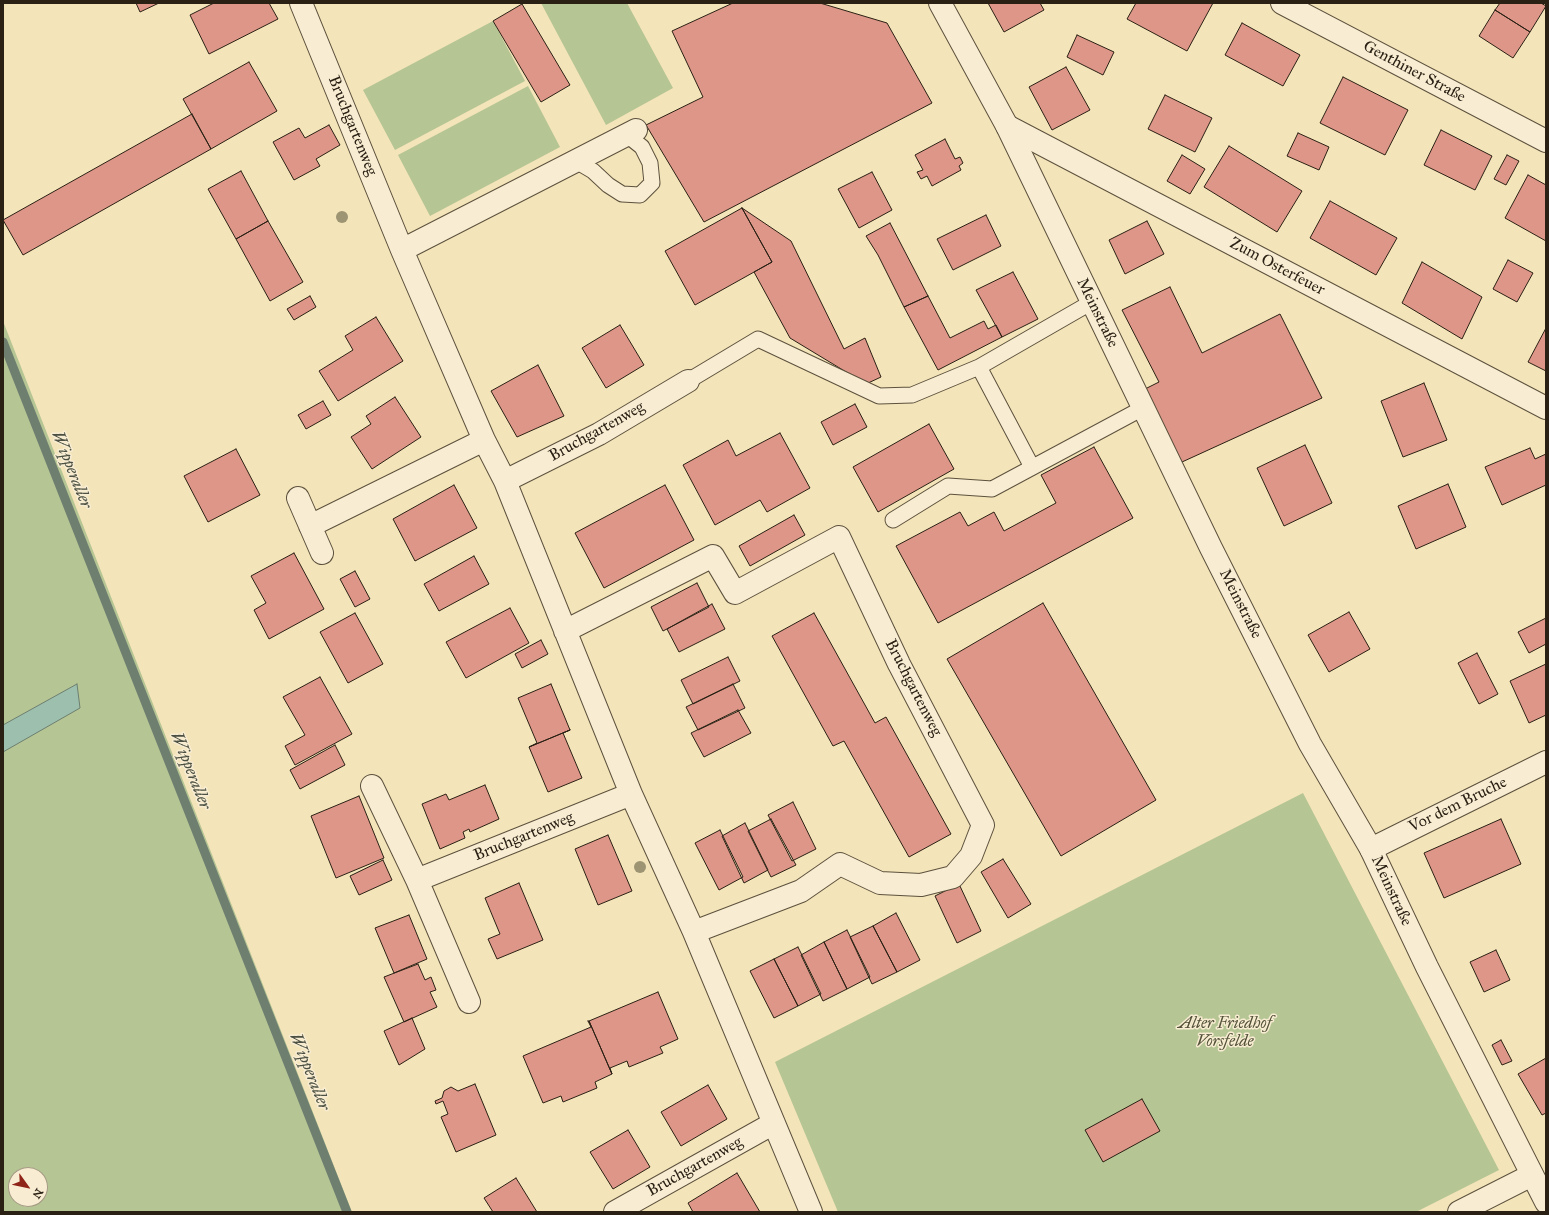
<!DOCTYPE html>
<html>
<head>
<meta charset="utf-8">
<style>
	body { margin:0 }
	#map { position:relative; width:1549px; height:1215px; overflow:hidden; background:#f4e4b9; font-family:"IM FELL Great Primer",serif }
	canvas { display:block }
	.frame { position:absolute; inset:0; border:4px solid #2a2014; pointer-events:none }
	.north { position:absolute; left:8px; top:1167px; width:40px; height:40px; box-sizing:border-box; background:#f8edd2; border:1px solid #a69b86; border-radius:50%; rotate:123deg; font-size:11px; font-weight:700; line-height:16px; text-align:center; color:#2a2014 }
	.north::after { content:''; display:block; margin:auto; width:14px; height:18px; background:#8f2418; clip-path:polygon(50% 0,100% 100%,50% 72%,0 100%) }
</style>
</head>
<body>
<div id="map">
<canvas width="1549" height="1215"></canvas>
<div class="frame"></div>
<div class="north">N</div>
</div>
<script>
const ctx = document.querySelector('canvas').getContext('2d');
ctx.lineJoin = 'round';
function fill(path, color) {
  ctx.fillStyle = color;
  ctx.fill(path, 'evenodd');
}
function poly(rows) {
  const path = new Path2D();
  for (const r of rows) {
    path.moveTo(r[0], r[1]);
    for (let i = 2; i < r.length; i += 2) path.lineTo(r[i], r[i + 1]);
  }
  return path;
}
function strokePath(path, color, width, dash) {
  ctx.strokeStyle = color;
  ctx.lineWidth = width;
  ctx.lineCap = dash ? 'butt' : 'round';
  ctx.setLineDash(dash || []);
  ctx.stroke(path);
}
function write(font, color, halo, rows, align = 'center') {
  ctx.font = font + ' "IM FELL Great Primer",serif';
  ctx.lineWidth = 3;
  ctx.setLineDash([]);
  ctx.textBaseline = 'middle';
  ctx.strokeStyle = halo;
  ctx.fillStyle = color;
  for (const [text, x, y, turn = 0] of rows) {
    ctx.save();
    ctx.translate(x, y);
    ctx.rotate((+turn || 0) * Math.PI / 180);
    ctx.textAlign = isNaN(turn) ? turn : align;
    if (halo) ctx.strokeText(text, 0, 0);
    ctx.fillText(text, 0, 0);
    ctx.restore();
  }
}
fill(poly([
	[541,3,627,3,673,88,606,125],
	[493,21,525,81,395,150,363,90],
	[528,86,560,147,430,216,398,155],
	[3,321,352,1212,3,1212],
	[16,1175,40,1175,40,1199,16,1199],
	[1303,793,1499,1170,1416,1212,838,1212,775,1062]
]), '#b5c594');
const water = poly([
	[77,684,80,708,3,752,3,725,77,684]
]);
fill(water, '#9cbfae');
strokePath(water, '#6e7f70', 1);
strokePath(poly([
	[3,342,347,1212]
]), '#6e7f70', 9);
const building = poly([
	[136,3,159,3,140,12,136,3],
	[214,3,269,3,278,19,209,54,190,15,214,3],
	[733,3,820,3,887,23,932,103,704,222,646,125,703,97,672,31,733,3],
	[988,3,1040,3,1044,10,1004,32,988,3],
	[1136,3,1213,3,1187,51,1127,19,1136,3],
	[1500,3,1541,3,1546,6,1530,32,1495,10,1500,3],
	[522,4,570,85,541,102,493,21,522,4],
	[1495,10,1530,32,1513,58,1479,36,1495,10],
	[1242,23,1300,55,1283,86,1225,55,1242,23],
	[1077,35,1114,52,1103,75,1067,57,1077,35],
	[249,62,277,111,211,149,183,99,249,62],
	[1066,67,1090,110,1052,130,1029,87,1066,67],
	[1343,77,1408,110,1385,155,1320,123,1343,77],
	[1165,95,1212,118,1195,152,1148,129,1165,95],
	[192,114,211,149,23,255,3,220,192,114],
	[329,125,340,145,316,159,320,166,294,180,273,142,299,128,305,138,329,125],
	[1441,130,1492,156,1475,190,1424,165,1441,130],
	[1298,133,1329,147,1319,170,1287,156,1298,133],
	[945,139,955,159,960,157,963,163,959,166,961,170,932,186,927,176,921,179,917,172,923,170,915,155,945,139],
	[1229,146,1302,191,1277,232,1204,187,1229,146],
	[1182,155,1205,169,1190,194,1167,181,1182,155],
	[1507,155,1519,161,1506,185,1494,179,1507,155],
	[241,171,268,221,236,239,208,189,241,171],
	[872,172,892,210,859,228,838,189,872,172],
	[1528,175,1546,185,1546,241,1505,218,1528,175],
	[1330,201,1397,238,1376,275,1310,238,1330,201],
	[742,208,791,241,844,349,865,338,881,377,866,384,790,338,754,272,772,262,742,208],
	[742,208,772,262,695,305,665,251,742,208],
	[986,215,1001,246,953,270,937,239,986,215],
	[268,221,303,282,270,301,236,239,268,221],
	[1147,221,1164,254,1125,274,1109,240,1147,221],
	[890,223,928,296,904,307,878,255,866,236,890,223],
	[1508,260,1533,273,1517,302,1493,289,1508,260],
	[1422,262,1482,297,1462,339,1402,303,1422,262],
	[1013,272,1038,319,1002,337,976,290,1013,272],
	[1170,287,1202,353,1280,314,1322,398,1182,462,1141,391,1159,382,1122,310,1170,287],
	[310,296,316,307,294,320,287,309,310,296],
	[928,296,950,338,984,321,988,329,996,325,1002,337,938,370,904,307,928,296],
	[376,317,403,361,338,401,319,371,353,350,345,336,376,317],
	[620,325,644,365,606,388,582,348,620,325],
	[1546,328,1546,371,1528,362,1546,328],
	[538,365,564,416,517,437,491,391,538,365],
	[1424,383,1447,440,1403,457,1381,401,1424,383],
	[395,397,421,437,372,469,351,437,371,424,366,416,395,397],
	[323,401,331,415,306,429,298,415,323,401],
	[855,404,867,427,833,445,821,422,855,404],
	[929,424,954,469,878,512,853,467,929,424],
	[780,433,810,488,767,512,760,500,715,525,683,465,728,440,736,456,780,433],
	[1305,445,1332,503,1284,526,1257,468,1305,445],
	[1094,447,1133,518,938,623,896,546,960,512,968,526,994,512,1004,531,1056,503,1041,475,1094,447],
	[1530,448,1535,459,1546,454,1546,485,1502,505,1485,467,1530,448],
	[236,449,260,495,208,522,184,476,236,449],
	[1448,484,1466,527,1416,549,1398,506,1448,484],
	[454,485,477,528,415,561,393,519,454,485],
	[665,485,694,540,604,588,575,533,665,485],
	[794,515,805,535,750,566,739,546,794,515],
	[294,553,324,609,269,639,254,610,266,603,251,576,294,553],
	[474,556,489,584,439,611,424,584,474,556],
	[355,571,370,599,355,607,340,579,355,571],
	[697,583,709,607,663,631,651,607,697,583],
	[1043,603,1156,800,1061,856,947,659,1043,603],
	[712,604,725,629,679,652,667,629,712,604],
	[510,608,529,643,466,678,446,642,510,608],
	[1349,612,1370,649,1329,672,1308,635,1349,612],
	[355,613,383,664,348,683,320,632,355,613],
	[814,613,875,723,886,717,951,834,909,857,844,741,833,746,772,636,814,613],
	[1546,618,1546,644,1529,653,1518,632,1546,618],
	[541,640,548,654,522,668,515,654,541,640],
	[1477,653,1498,694,1479,704,1458,663,1477,653],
	[728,657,740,681,693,704,681,680,728,657],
	[1546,664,1546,715,1529,723,1510,681,1546,664],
	[320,677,352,734,295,765,285,746,305,735,283,697,320,677],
	[551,684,570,730,529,747,537,743,518,698,551,684],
	[733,684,745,708,698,730,686,707,733,684],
	[738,710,751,733,704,757,691,733,738,710],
	[570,730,563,733,582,778,548,792,529,747,570,730],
	[335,745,345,765,300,789,290,770,335,745],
	[485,785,499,819,470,832,469,829,463,832,465,838,440,849,422,804,446,794,449,800,485,785],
	[359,796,384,858,336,878,311,816,359,796],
	[793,802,816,849,792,861,768,815,793,802],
	[771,819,796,865,771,877,748,831,771,819],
	[1501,819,1521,864,1444,898,1424,853,1501,819],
	[745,823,768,870,744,883,722,836,745,823],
	[720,830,743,877,719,890,695,843,720,830],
	[608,835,632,891,598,905,575,849,608,835],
	[1003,859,1031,904,1008,918,981,872,1003,859],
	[383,860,392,880,359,895,350,876,383,860],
	[519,883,543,940,497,959,488,939,500,934,485,898,519,883],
	[959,884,981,931,957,943,935,896,959,884],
	[896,913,920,960,897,972,873,926,896,913],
	[409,915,427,959,394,973,375,928,409,915],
	[873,926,897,972,872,984,850,937,873,926],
	[847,930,870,977,847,989,824,942,847,930],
	[824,942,847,989,823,1001,801,955,824,942],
	[798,947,821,994,798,1006,774,959,798,947],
	[1496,950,1510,980,1484,992,1470,962,1496,950],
	[774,959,798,1006,774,1018,750,971,774,959],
	[418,964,425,980,431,977,436,990,430,992,437,1007,404,1022,384,977,418,964],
	[658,992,678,1039,660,1047,663,1053,629,1067,627,1061,610,1068,612,1074,589,1021,658,992],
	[412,1018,425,1049,399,1065,384,1031,412,1018],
	[588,1021,589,1021,612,1074,595,1082,597,1088,563,1102,561,1096,543,1103,523,1056,591,1027,588,1021],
	[1501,1040,1512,1061,1502,1065,1492,1045,1501,1040],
	[1546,1058,1546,1113,1542,1115,1518,1074,1546,1058],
	[475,1084,496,1135,456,1152,441,1117,448,1114,443,1101,436,1104,435,1101,442,1098,444,1091,451,1087,458,1091,475,1084],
	[708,1085,727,1119,681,1146,661,1112,708,1085],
	[1142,1099,1160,1131,1103,1162,1085,1130,1142,1099],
	[628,1130,650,1167,613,1189,590,1152,628,1130],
	[737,1173,760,1212,693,1212,688,1203,737,1173],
	[516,1178,537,1212,493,1212,484,1198,516,1178]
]);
fill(building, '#dd9687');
strokePath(building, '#2a2014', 1);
const service = poly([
	[576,161,593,171,608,185,622,194,640,195,652,183,650,163,642,147,627,135],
	[979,367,1032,467],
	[688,381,758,339,879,396,912,395,979,367,1092,302],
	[893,520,948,486,992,489,1143,408]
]);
const minor = poly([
	[301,3,402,250,484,440,505,481,631,794,694,932,811,1212],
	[1282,3,1546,141],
	[1007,126,1546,408],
	[402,250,636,130],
	[505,481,599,434,688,381],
	[298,498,322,553],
	[310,526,484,440],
	[565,631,713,556,735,593,839,537,899,664,983,825,971,856,953,877,921,885,880,883,840,864,801,891,694,932],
	[372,786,417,880,469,1002],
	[1371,849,1546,762],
	[417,880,631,794],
	[615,1212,774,1123],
	[1459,1212,1532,1175]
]);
const tertiary = poly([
	[940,3,1007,126,1211,548,1310,744,1371,849,1427,967,1546,1202]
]);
strokePath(service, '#5c513d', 17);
strokePath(minor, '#5c513d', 24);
strokePath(tertiary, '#5c513d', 24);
strokePath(service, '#f8edd2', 15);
strokePath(minor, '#f8edd2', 22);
strokePath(tertiary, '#f8edd2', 22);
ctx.fillStyle = '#9c9473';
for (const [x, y] of [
	[342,217],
	[640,867]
]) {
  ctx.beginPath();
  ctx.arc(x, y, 6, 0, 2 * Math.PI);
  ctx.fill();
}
write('16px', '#2a2014', '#f8edd2', [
	["Genthiner Straße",1414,72,28],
	["Bruchgartenweg",352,126,68],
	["Zum Osterfeuer",1277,267,28],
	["Meinstraße",1097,313,64],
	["Bruchgartenweg",597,432,-29],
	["Meinstraße",1240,604,63],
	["Bruchgartenweg",913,688,63],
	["Vor dem Bruche",1458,805,-26],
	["Bruchgartenweg",524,837,-22],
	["Meinstraße",1391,891,65],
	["Bruchgartenweg",695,1167,-29]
]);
write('italic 16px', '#54523a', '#f8edd2', [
	["Alter Friedhof",1225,1024],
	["Vorsfelde",1225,1042]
]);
write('italic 17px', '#4c5042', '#f8edd2', [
	["Wipperaller",71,470,68],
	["Wipperaller",190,771,68],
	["Wipperaller",309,1072,68]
]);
</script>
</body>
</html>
